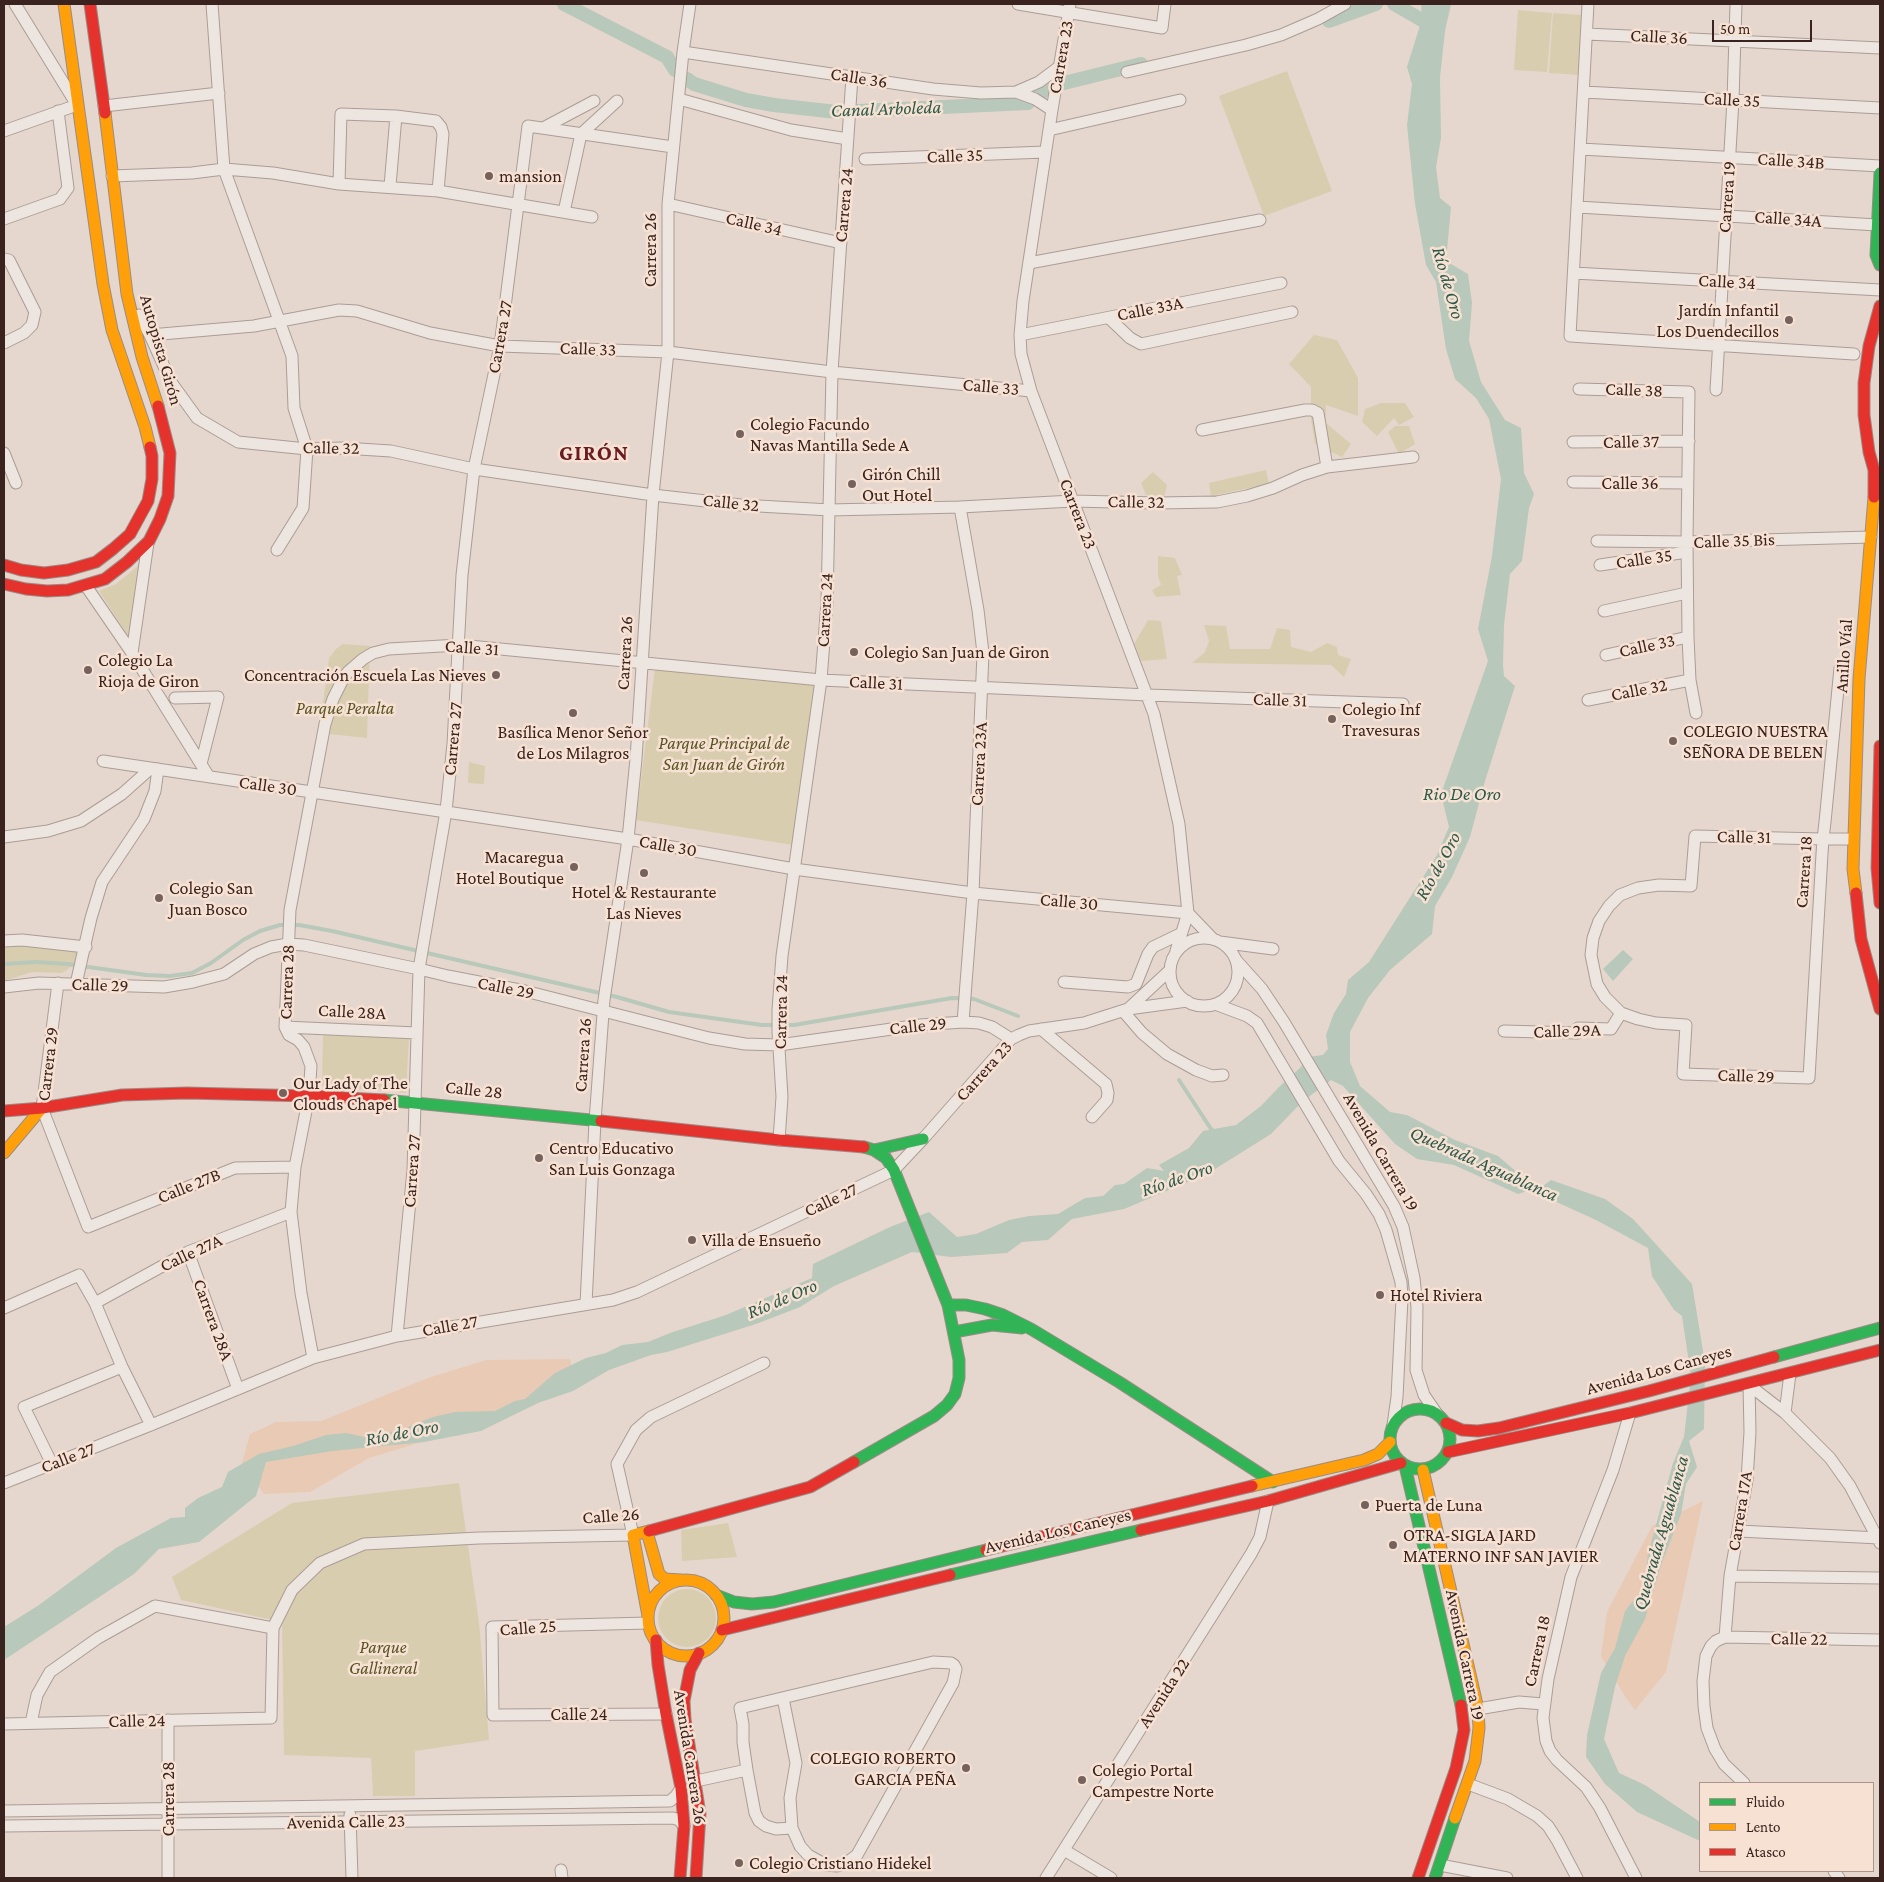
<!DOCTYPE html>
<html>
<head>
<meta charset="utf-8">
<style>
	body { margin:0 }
	#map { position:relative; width:1884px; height:1882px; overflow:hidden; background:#e6d7ce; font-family:"Crimson Pro",serif }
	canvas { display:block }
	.frame { position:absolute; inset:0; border:5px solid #3a231e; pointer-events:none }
	.legend { position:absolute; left:1699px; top:1782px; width:175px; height:90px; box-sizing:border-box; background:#f7e1d3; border:1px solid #ab958b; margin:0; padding:6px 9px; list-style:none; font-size:15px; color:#3a231e }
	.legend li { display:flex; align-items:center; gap:10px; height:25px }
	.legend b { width:25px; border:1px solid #ab958b }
	.scale { position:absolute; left:1712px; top:20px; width:100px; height:22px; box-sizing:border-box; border:2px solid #3a231e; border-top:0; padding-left:6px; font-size:15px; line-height:18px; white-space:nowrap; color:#3a231e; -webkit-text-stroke:4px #f7e1d3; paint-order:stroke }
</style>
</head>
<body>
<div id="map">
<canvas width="1884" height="1882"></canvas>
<div class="frame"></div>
<ul class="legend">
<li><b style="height:6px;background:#30b455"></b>Fluido</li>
<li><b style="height:6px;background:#ff9f0a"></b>Lento</li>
<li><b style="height:6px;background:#e5322d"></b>Atasco</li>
</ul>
<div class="scale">50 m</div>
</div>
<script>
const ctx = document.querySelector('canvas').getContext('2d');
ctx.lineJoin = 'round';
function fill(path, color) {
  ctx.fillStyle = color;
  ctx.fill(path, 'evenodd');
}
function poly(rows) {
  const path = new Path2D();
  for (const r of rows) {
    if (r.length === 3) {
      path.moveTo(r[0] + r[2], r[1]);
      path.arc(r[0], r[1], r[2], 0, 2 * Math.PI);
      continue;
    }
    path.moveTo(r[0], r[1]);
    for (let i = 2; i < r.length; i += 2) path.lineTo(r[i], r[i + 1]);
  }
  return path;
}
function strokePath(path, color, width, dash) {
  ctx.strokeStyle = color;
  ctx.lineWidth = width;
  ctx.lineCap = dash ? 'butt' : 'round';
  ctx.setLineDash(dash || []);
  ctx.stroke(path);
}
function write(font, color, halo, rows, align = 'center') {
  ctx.font = font + ' "Crimson Pro",serif';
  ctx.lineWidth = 5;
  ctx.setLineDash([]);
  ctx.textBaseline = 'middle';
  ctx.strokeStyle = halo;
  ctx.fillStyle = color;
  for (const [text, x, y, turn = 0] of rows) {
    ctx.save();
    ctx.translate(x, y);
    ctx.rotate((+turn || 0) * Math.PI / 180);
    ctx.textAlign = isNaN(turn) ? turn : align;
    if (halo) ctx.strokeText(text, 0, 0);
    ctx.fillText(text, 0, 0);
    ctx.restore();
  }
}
fill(poly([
	[1518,10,1552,13,1547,72,1514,70],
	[1553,13,1583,15,1579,75,1549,73],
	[1287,71,1332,191,1264,216,1219,96],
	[1314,335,1337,340,1358,378,1358,416,1326,405,1326,423,1351,444,1342,457,1315,444,1311,419,1311,387,1289,364],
	[1381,403,1405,403,1414,417,1399,425,1394,418,1377,436,1362,422,1365,409],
	[1395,426,1409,426,1415,444,1399,454,1388,432],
	[1266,470,1269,484,1211,496,1209,483],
	[1153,472,1167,485,1164,497,1146,495,1141,483],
	[1158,556,1175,558,1182,575,1177,576,1181,595,1156,597,1152,590,1161,585,1158,576],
	[140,561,129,637,99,591,116,584,137,567],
	[1148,620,1161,621,1167,659,1141,661,1134,644],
	[1204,625,1226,626,1230,649,1270,649,1277,628,1290,630,1291,647,1311,652,1327,643,1337,647,1338,655,1351,659,1344,677,1331,665,1192,663,1205,652,1209,641],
	[343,644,370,646,367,738,319,733,329,658,336,649],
	[655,668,816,682,793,845,636,820],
	[469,762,485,766,484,784,468,783],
	[12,942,78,950,77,963,62,973,32,972,4,981,4,946],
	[323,1032,409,1037,406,1093,322,1085],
	[459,1483,479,1622,489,1740,415,1751,415,1796,373,1796,371,1758,284,1755,282,1622,181,1600,172,1577,292,1503],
	[728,1523,737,1557,682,1561,681,1530],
	[687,1618,29]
]), '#d9cdaf');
fill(poly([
	[570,1359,575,1379,471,1427,369,1458,310,1492,264,1494,242,1463,250,1434,276,1422,321,1421,428,1378,486,1360],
	[1703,1501,1666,1672,1635,1710,1626,1698,1601,1656,1607,1612,1652,1526]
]), '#e9cab4');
fill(poly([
	[1421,4,1451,4,1445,31,1440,77,1441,138,1436,167,1440,198,1451,207,1446,261,1468,274,1472,303,1469,341,1481,382,1505,420,1521,428,1524,473,1534,494,1529,508,1522,561,1510,574,1504,625,1503,665,1504,676,1515,686,1485,781,1470,837,1452,877,1435,906,1432,934,1390,970,1368,998,1350,1032,1350,1062,1360,1086,1390,1112,1407,1115,1455,1140,1498,1156,1519,1174,1525,1181,1539,1189,1551,1180,1605,1199,1633,1219,1692,1284,1705,1363,1704,1429,1689,1441,1697,1467,1686,1484,1681,1514,1661,1565,1645,1619,1625,1656,1615,1687,1604,1739,1619,1773,1645,1785,1700,1822,1700,1841,1637,1812,1605,1784,1586,1757,1587,1735,1601,1673,1615,1648,1625,1611,1644,1587,1648,1554,1673,1463,1684,1437,1691,1376,1682,1316,1674,1310,1652,1276,1648,1248,1596,1220,1530,1190,1518,1194,1454,1165,1417,1159,1395,1144,1343,1086,1331,1080,1302,1102,1271,1134,1207,1174,1124,1209,1072,1219,1048,1240,1022,1242,1007,1253,951,1257,912,1252,834,1286,800,1307,756,1324,667,1352,651,1355,609,1370,573,1391,538,1403,481,1431,424,1442,332,1451,266,1462,256,1496,199,1542,159,1549,134,1574,4,1660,4,1627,39,1605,116,1548,171,1518,185,1517,185,1508,198,1498,222,1487,228,1472,259,1454,293,1446,326,1435,346,1433,364,1437,401,1430,433,1417,455,1412,495,1411,515,1401,525,1399,555,1373,586,1358,606,1353,622,1345,648,1342,670,1333,726,1315,812,1278,813,1264,890,1227,929,1212,957,1237,976,1234,1009,1220,1029,1216,1058,1214,1085,1198,1103,1196,1115,1185,1124,1184,1147,1168,1164,1171,1159,1165,1189,1148,1203,1131,1236,1125,1261,1106,1279,1087,1300,1068,1308,1057,1323,1055,1328,1049,1326,1035,1334,1013,1346,994,1348,980,1369,962,1437,855,1449,827,1441,794,1488,661,1478,629,1492,556,1501,479,1489,419,1476,398,1455,379,1446,349,1436,282,1426,265,1415,204,1407,125,1412,84,1407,67,1422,19],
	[1623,950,1633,959,1613,981,1603,969]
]), '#b8c8ba');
strokePath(poly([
	[4,964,36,962,67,964,146,975,170,976,192,973,211,963,243,940,260,931,280,925,299,925,332,931,617,997,669,1012,762,1025,794,1025,952,998,974,999,1018,1016],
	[1179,1080,1211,1129,1214,1131]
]), '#b8c8ba', 4);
strokePath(poly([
	[564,4,667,57,675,70],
	[1394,4,1434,27],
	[1329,21,1376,4],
	[687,79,694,84,746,100,774,105,837,112,1028,103],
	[1064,83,1141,64],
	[1041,93,1050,86]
]), '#b8c8ba', 14);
const street = poly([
	[212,4,224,169,292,356,294,408,307,449,303,508,277,550],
	[1018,4,1162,28,1165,4],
	[1070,4,1052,110,1023,301,1020,335,1021,354,1031,391,1154,714,1179,824,1188,913,1176,951],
	[1588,4,1570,336,1854,354],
	[1587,34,1880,48],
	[683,52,933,89,981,93,1016,92,1039,82,1059,67],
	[1127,72,1246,45,1281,35,1318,19,1345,4],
	[1016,92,1035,99,1052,110],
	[1584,92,1880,108],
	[679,99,791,130,848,139],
	[104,106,219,93],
	[543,128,594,101],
	[1049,130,1180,100],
	[4,131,77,105,15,4],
	[1581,149,1880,166],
	[865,159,1045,152],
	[112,176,192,173,224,169,273,173,339,184,438,191,592,217],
	[339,184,341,114,396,116,436,121,441,127,443,134,438,191],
	[390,186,396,116],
	[668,204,841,243],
	[1578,207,1877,225],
	[564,212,581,134,617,101],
	[4,219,60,199,68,188,58,111],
	[4,259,9,260,35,312,32,325,24,333,4,343],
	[1029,263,1260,220],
	[1574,273,1880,290],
	[139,315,150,335,171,382,197,418,238,442,307,449,343,448,391,451,474,469,653,495,741,505,830,510,960,507,1073,501,1157,503,1217,502,1247,496,1273,488,1302,475,1327,467,1413,457],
	[1109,318,1130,338,1141,344,1292,312],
	[150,335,254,326,339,310,357,311,430,333,500,346,668,352,832,372,1031,391],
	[1020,335,1281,283],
	[1579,389,1689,392,1687,542,1688,637,1690,680,1696,713],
	[1716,390,1733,100,1736,4],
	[1202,430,1305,410,1312,410,1318,413,1327,467],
	[1573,442,1689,441],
	[4,453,16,483],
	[1573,482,1687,483],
	[960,507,978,610,983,653,973,893,963,1022],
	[1597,541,1687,542,1871,537],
	[1600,565,1687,552],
	[86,586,132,653,209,777],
	[1604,611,1687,593],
	[132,653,148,543],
	[1606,655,1688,637],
	[1840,668,1825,822,1823,839,1822,854,1809,1078,1683,1074,1686,1025,1656,1023,1638,1019,1621,1013,1605,997,1597,984,1591,955,1593,938,1599,921,1609,906,1620,895,1638,888,1659,885,1691,886,1695,836,1823,839,1853,839],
	[175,698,218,697,201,764],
	[1588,700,1690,680],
	[103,761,628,839,794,869,973,893,1188,913],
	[4,837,48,831,81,821,122,794,150,769],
	[1188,913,1213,939],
	[1204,972,34],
	[4,941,22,940,86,947],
	[1220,942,1273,949],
	[1236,960,1262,989,1284,1022,1394,1206,1403,1227,1414,1278,1417,1307,1416,1370,1424,1395,1437,1414],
	[1064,982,1128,987,1136,984,1148,954,1153,947,1180,934],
	[58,983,42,1108,88,1227,235,1168,295,1167],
	[76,984,91,918,102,882,144,819,155,791,158,769],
	[4,987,39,983,164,987,193,982,224,974,254,954,271,947,288,944,304,945,419,969,448,976,525,991,709,1038,745,1044,779,1045,920,1025,963,1022,979,1023,992,1027,1011,1039],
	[1215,1004,1247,1016,1257,1023,1339,1161,1366,1194,1379,1214,1386,1230,1401,1282,1402,1299,1397,1397,1393,1425],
	[1128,1009,1169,971],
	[1123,1011,1142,1033,1167,1054,1196,1070,1212,1076,1223,1075],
	[285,1027,417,1033],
	[1041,1029,1106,1084,1108,1093,1107,1100,1092,1117],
	[1504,1031,1578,1033,1578,1028,1611,1029,1621,1013],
	[779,1140,782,1097,778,1032,778,1010,782,956,821,680,827,602,832,372,852,77],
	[188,1252,238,1389],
	[95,1303,188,1252,291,1212],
	[586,1304,595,1121,604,1000,628,839,636,759,653,495,668,352,668,204,683,52,690,4],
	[4,1308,79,1275,95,1303,122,1367,151,1425],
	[397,1336,413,1170,419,969,446,811,453,744,462,575,474,469,500,346,528,126,673,147],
	[313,1358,301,1293,291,1212,295,1167,309,1096,311,1066,304,1047,298,1040,289,1035,285,1027,289,933,290,910,325,724,333,699,343,679,348,672,363,659,373,653,389,649,459,645,821,680,1148,695,1403,704],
	[1749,1385,1785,1413,1830,1458,1850,1486,1880,1543],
	[1630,1413,1613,1470,1571,1577,1548,1679,1543,1718,1546,1741,1550,1751,1557,1760,1586,1787,1600,1808,1636,1878],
	[1785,1413,1790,1374],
	[52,1464,24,1407,122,1367],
	[4,1483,151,1425,313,1358,397,1336,613,1300,637,1292,894,1170,923,1139,1011,1039,1019,1035,1029,1031,1084,1023,1128,1009,1187,1001],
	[1739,1531,1879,1538],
	[1730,1576,1880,1578],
	[648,1623,492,1627,493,1715,666,1714],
	[1725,1637,1730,1576,1747,1480,1750,1432,1749,1385],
	[783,1698,796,1763,790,1798,792,1828,800,1846,808,1855,826,1865,837,1866,845,1864,857,1855,953,1683,956,1669,954,1665,951,1663,933,1662,740,1708,743,1724,743,1742,747,1770,755,1813,759,1821,766,1826,776,1829,792,1828],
	[1478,1709,1519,1702,1543,1704],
	[31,1723,37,1695,50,1672,98,1638,155,1606,273,1628],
	[4,1724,271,1718,273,1628,292,1590,320,1563,364,1544,479,1538,633,1535,617,1464,636,1430,651,1417,764,1363],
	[696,1781,747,1770],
	[1744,1783,1724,1764,1715,1749,1707,1728,1704,1706,1703,1681,1706,1656,1711,1646,1716,1641,1725,1637,1880,1640],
	[1468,1784,1508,1799,1537,1816,1548,1826,1557,1840,1577,1878],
	[4,1811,670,1801,676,1796,681,1788],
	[350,1815,352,1878],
	[4,1826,673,1818,679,1820,684,1826],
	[1064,1850,1111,1878],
	[1440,1865,1507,1878],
	[561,1870,562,1878],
	[1834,1871,1839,1878],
	[168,1878,168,1720],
	[1046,1878,1251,1554,1260,1537,1268,1501]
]);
const fast = poly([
	[1880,173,1876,255,1880,265],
	[384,1100,601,1121],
	[874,1150,923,1139],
	[948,1305,966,1305,985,1309,1003,1315,1031,1329,1119,1382,1273,1482],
	[954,1332,992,1325,1022,1328],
	[1774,1357,1880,1328],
	[1420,1439,30],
	[854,1462,934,1416,947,1405,955,1394,959,1378,959,1360,948,1305,894,1170,886,1158,874,1150,864,1147],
	[1405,1466,1461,1705],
	[950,1575,1141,1530],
	[716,1595,734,1602,752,1604,774,1602,986,1550],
	[1435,1878,1455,1818]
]);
const slow = poly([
	[64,4,103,284,112,330,145,427,150,447],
	[105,113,127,294,142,357,158,406],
	[1856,893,1853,869,1859,679,1874,497],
	[4,1153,42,1108],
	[1423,1470,1478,1709,1479,1728,1475,1761,1455,1818],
	[1252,1486,1364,1460,1378,1454,1390,1442],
	[647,1532,659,1574,665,1579,681,1580],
	[686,1618,38],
	[648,1616,633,1535,649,1531]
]);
const jam = poly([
	[90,4,105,113],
	[1874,497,1874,470,1869,452,1864,415,1864,383,1869,346,1880,306],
	[4,565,21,570,44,573,68,570,96,562,113,549,130,534,148,501,152,479,152,456,150,447],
	[4,584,26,589,47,591,68,590,105,579,127,562,149,541,160,519,168,496,170,453,158,406],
	[1880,746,1877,868,1880,903],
	[1856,893,1861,939,1880,1009],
	[4,1111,42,1108,122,1095,187,1093,309,1096,384,1100],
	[601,1121,779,1140,864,1147],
	[1446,1423,1462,1430,1478,1431,1499,1428,1649,1391,1774,1357],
	[1448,1452,1630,1413,1880,1350],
	[1141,1530,1268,1501,1401,1463],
	[649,1531,810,1487,854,1462],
	[986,1550,1252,1486],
	[722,1630,950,1575],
	[656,1640,658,1665,666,1714,681,1788,684,1826,680,1878],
	[696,1878,700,1814,685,1719,684,1701,690,1670,699,1653],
	[1418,1878,1456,1768,1464,1730,1461,1705]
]);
strokePath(street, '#ab9d96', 13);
strokePath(fast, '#9a8c86', 13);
strokePath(slow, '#9a8c86', 13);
strokePath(jam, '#9a8c86', 13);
strokePath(street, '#ede5df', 11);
strokePath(fast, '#30b455', 11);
strokePath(slow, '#ff9f0a', 11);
strokePath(jam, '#e5322d', 11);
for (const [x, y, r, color] of [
	[489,176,5,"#76625c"],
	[1789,320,5,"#76625c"],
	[740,434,5,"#76625c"],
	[852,484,5,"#76625c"],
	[854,652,5,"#76625c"],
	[88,670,5,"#76625c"],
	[496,675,5,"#76625c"],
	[573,713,5,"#76625c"],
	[1332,719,5,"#76625c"],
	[1673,741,5,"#76625c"],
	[574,867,5,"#76625c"],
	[644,873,5,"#76625c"],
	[159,898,5,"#76625c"],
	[283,1093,5,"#76625c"],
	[539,1158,5,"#76625c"],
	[692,1240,5,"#76625c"],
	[1380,1295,5,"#76625c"],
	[1365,1505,5,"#76625c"],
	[1393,1545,5,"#76625c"],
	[966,1768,5,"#76625c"],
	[1082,1780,5,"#76625c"],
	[739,1863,5,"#76625c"]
]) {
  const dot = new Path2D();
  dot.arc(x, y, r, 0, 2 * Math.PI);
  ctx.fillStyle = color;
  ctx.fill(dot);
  strokePath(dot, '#f7e1d3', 2);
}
write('18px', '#3a231e', '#f7e1d3', [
	["Calle 36",1659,37,3],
	["Carrera 23",1061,57,-80],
	["Calle 36",859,78,9],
	["Calle 35",1732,100,3],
	["Calle 35",955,156,-2],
	["Calle 34B",1791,161,4],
	["Carrera 19",1727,197,-86],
	["Carrera 24",844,205,-85],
	["Calle 34A",1788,219,4],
	["Calle 34",754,224,13],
	["Carrera 26",650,250,-90],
	["Calle 34",1727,282,3],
	["Calle 33A",1150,309,-11],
	["Carrera 27",500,337,-80],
	["Calle 33",588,349,2],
	["Autopista Girón",161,350,74],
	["Calle 33",991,387,5],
	["Calle 38",1634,390,2],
	["Calle 37",1631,442,-1],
	["Calle 32",331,448,1],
	["Calle 36",1630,483],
	["Calle 32",1136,502,1],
	["Calle 32",731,503,6],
	["Carrera 23",1078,514,69],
	["Calle 35 Bis",1734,541,-2],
	["Calle 35",1644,559,-8],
	["Carrera 24",825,610,-87],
	["Calle 33",1647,646,-12],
	["Calle 31",472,648,4],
	["Carrera 26",625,653,-87],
	["Anillo Víal",1844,656,-86],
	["Calle 31",876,683,3],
	["Calle 32",1639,690,-11],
	["Calle 31",1280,700,2],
	["Carrera 27",453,739,-85],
	["Carrera 23A",979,764,-87],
	["Calle 30",268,786,8],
	["Calle 31",1744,837,1],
	["Calle 30",668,846,10],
	["Carrera 18",1804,872,-86],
	["Calle 30",1069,902,5],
	["Carrera 28",287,982,-88],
	["Calle 29",100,985,2],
	["Calle 29",506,988,11],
	["Calle 28A",352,1012,3],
	["Carrera 24",781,1012,-89],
	["Calle 29",918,1026,-6],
	["Calle 29A",1567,1031,-2],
	["Carrera 26",583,1055,-86],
	["Carrera 29",48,1064,-83],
	["Carrera 23",984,1071,-48],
	["Calle 29",1746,1076,2],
	["Calle 28",474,1090,6],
	["Avenida Carrera 19",1381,1152,60],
	["Carrera 27",412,1171,-86],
	["Calle 27B",189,1186,-22],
	["Calle 27",831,1200,-25],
	["Calle 27A",191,1253,-25],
	["Carrera 28A",213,1320,70],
	["Calle 27",450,1326,-10],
	["Avenida Los Caneyes",1659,1370,-15],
	["Calle 27",68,1458,-21],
	["Carrera 17A",1740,1511,-81],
	["Calle 26",611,1516,-4],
	["Avenida Los Caneyes",1058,1531,-13],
	["Calle 25",528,1628,-4],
	["Calle 22",1799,1639,1],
	["Carrera 18",1537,1651,-78],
	["Avenida Carrera 19",1465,1655,78],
	["Avenida 22",1164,1693,-57],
	["Calle 24",579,1714],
	["Calle 24",137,1721,-1],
	["Avenida Carrera 26",690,1757,81],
	["Carrera 28",168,1799,-90],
	["Avenida Calle 23",346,1822,-1]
]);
write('18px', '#3a231e', '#f7e1d3', [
	["mansion",499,176],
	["Jardín Infantil",1779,310,"right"],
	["Los Duendecillos",1779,331,"right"],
	["Colegio Facundo",750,424],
	["Navas Mantilla Sede A",750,445],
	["Girón Chill",862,474],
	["Out Hotel",862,495],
	["Colegio San Juan de Giron",864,652],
	["Colegio La",98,660],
	["Rioja de Giron",98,681],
	["Concentración Escuela Las Nieves",486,675,"right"],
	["Colegio Inf",1342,709],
	["Travesuras",1342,730],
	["COLEGIO NUESTRA",1683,731],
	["SEÑORA DE BELEN",1683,752],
	["Basílica Menor Señor",573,732,"center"],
	["de Los Milagros",573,753,"center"],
	["Macaregua",564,857,"right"],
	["Hotel Boutique",564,878,"right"],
	["Colegio San",169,888],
	["Juan Bosco",169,909],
	["Hotel & Restaurante",644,892,"center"],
	["Las Nieves",644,913,"center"],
	["Our Lady of The",293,1083],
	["Clouds Chapel",293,1104],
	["Centro Educativo",549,1148],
	["San Luis Gonzaga",549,1169],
	["Villa de Ensueño",702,1240],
	["Hotel Riviera",1390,1295],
	["Puerta de Luna",1375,1505],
	["OTRA-SIGLA JARD",1403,1535],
	["MATERNO INF SAN JAVIER",1403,1556],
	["COLEGIO ROBERTO",956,1758,"right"],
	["GARCIA PEÑA",956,1779,"right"],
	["Colegio Portal",1092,1770],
	["Campestre Norte",1092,1791],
	["Colegio Cristiano Hidekel",749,1863]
], 'left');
write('italic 18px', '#575423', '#f7e1d3', [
	["Parque Peralta",345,708],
	["Parque Principal de",724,743],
	["San Juan de Girón",724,764],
	["Parque",383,1647],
	["Gallineral",383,1668]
]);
write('italic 19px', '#2c5a49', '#f7e1d3', [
	["Canal Arboleda",886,109,-2],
	["Río de Oro",1448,283,74],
	["Rio De Oro",1462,794],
	["Río de Oro",1438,866,-61],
	["Quebrada Aguablanca",1484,1164,24],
	["Río de Oro",1177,1179,-19],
	["Río de Oro",782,1299,-23],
	["Río de Oro",402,1433,-11],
	["Quebrada Aguablanca",1661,1533,-74]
]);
ctx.letterSpacing = '1px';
write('bold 22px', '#681b23', '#f7e1d3', [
	["GIRÓN",594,453]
]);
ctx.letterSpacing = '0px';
</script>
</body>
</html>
